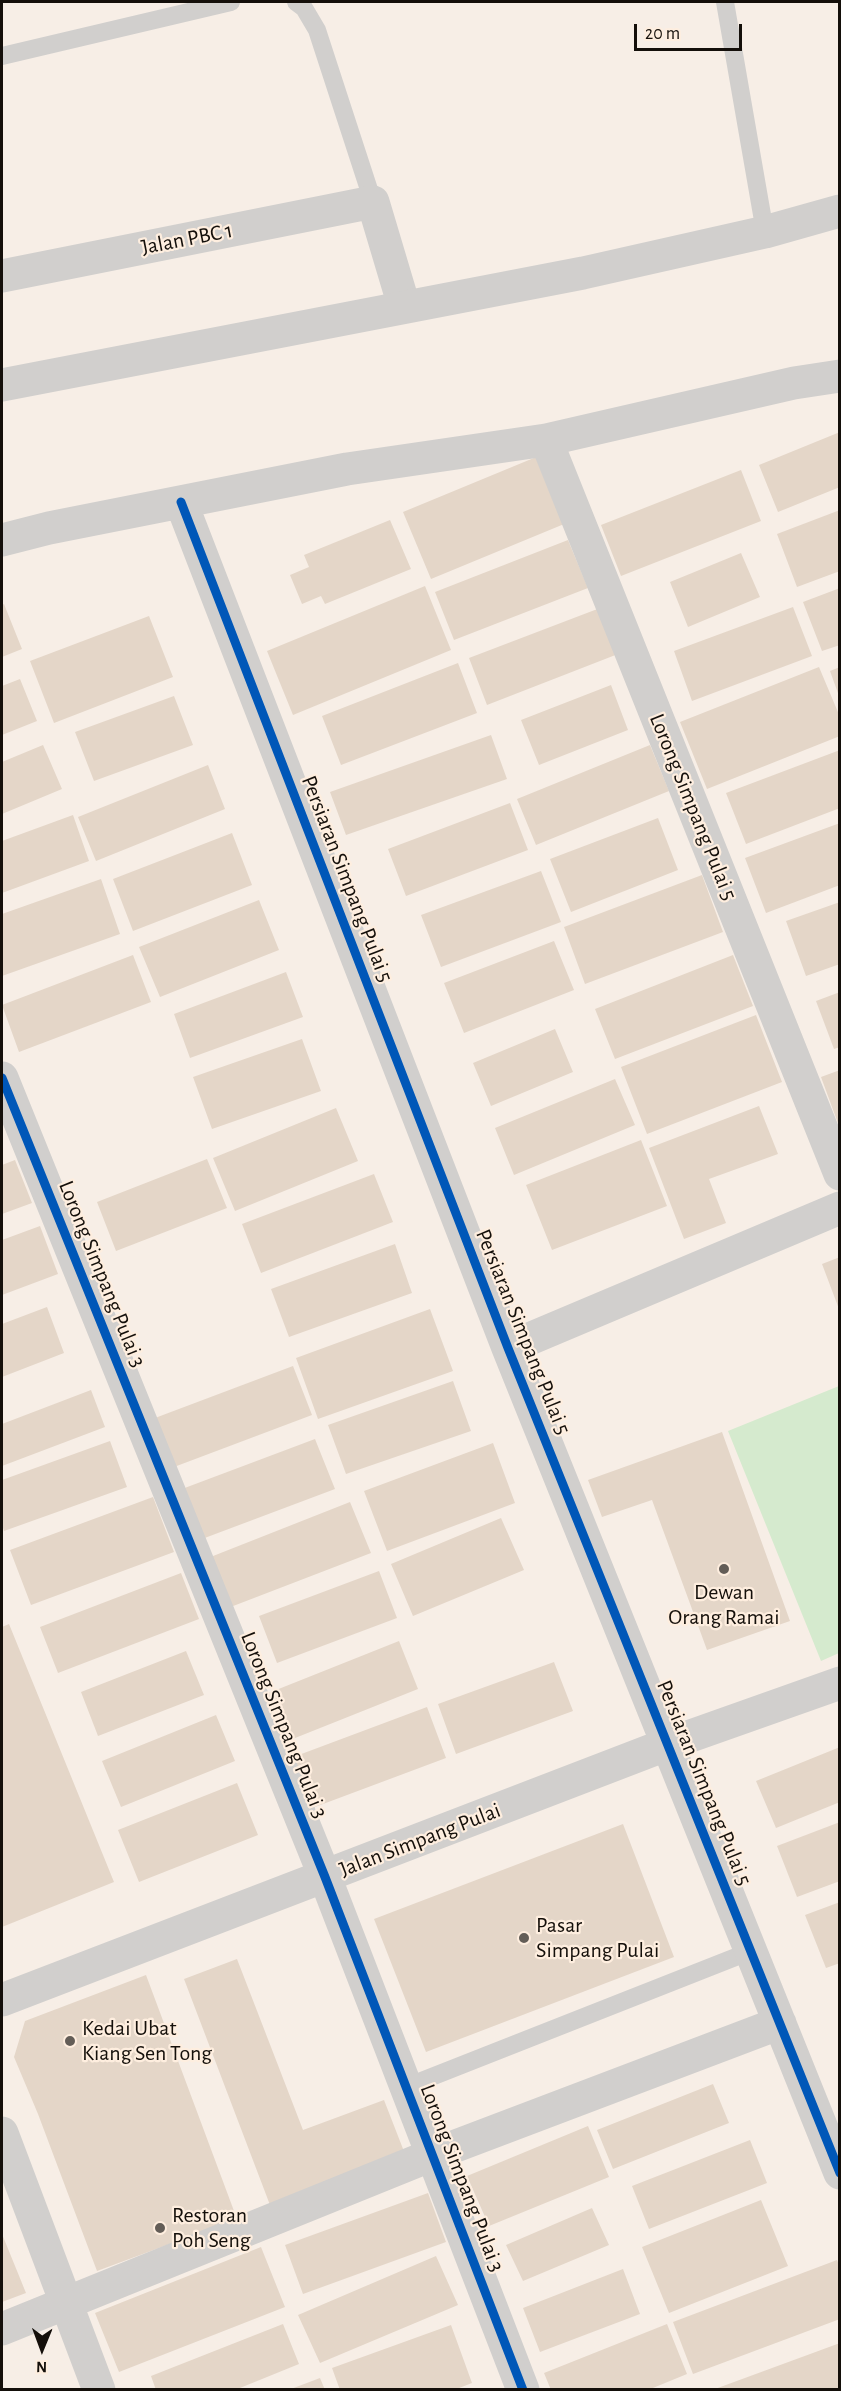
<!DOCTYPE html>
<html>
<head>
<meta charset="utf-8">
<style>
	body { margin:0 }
	#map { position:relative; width:841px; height:2391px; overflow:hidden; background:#f7eee6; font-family:"Alegreya Sans",sans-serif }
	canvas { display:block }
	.frame { position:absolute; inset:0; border:3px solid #140f0a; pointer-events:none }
	.north { position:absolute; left:12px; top:2319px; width:60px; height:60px; -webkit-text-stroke:4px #feeedf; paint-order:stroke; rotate:181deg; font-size:16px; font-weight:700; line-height:24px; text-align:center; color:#140f0a }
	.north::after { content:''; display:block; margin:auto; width:21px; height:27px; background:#140f0a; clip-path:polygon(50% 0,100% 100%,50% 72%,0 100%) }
	.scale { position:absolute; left:634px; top:24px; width:108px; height:27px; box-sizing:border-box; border:3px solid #140f0a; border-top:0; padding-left:8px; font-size:18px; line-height:21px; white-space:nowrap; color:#140f0a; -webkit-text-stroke:4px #feeedf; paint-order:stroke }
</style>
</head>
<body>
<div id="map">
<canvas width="841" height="2391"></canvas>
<div class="frame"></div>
<div class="north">N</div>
<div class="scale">20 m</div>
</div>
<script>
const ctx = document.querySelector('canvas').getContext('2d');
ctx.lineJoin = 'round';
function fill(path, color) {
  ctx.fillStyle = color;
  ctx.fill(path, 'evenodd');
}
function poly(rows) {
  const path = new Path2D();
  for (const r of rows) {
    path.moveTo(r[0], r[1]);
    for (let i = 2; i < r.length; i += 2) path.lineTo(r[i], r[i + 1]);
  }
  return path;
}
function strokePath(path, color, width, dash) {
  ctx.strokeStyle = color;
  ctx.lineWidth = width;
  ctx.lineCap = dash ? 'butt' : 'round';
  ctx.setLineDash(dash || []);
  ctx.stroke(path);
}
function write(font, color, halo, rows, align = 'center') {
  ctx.font = font + ' "Alegreya Sans",sans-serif';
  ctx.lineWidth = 4.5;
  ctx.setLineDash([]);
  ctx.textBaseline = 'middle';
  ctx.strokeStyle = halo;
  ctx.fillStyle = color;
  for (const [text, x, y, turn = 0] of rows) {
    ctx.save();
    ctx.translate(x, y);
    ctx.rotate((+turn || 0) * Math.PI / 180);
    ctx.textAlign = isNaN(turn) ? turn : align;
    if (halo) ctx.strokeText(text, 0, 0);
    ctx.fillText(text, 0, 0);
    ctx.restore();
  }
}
fill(poly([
	[839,1386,839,1653,821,1661,728,1431]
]), '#d5eace');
fill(poly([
	[840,432,840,487,778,512,759,465],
	[541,455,569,522,431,579,403,512],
	[741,470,761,521,621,576,601,525],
	[840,510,840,571,797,587,777,534],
	[390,520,411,569,325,604,321,596,302,604,290,575,309,567,304,555],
	[568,540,588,588,454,640,435,592],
	[741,553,760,597,688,627,670,582],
	[425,586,451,650,293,715,267,651],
	[840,588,840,645,822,651,803,602],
	[4,604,22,649,2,657,2,605],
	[793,607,812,656,692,701,674,651],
	[600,608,618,654,487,705,469,658],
	[149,616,173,677,54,723,30,661],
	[458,663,477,713,341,765,322,716],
	[819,667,840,717,840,736,707,789,680,722],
	[840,667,840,696,839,696,830,671],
	[20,679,37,721,2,735,2,686],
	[611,685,628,730,539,765,521,720],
	[174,696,193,745,94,781,75,732],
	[491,735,507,779,346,835,330,792],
	[43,745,62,789,2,814,2,762],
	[650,745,669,791,536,845,517,799],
	[840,750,840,808,746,844,726,793],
	[208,765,225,809,96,861,78,817],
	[510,803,528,850,406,896,388,849],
	[73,815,89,861,2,893,2,841],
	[658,818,678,870,571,912,550,859],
	[840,823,840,885,766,913,745,858],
	[232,833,252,885,133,931,113,879],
	[541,871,561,922,441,967,421,915],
	[702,875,723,932,585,984,564,927],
	[101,879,120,934,2,976,2,914],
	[259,900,279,950,160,997,139,947],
	[840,902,840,964,806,976,786,921],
	[554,941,574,990,464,1033,444,983],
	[133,955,151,1002,19,1052,2,1005],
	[733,955,753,1006,615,1059,595,1009],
	[286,972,303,1017,190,1058,174,1014],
	[840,992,840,1047,834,1049,816,1001],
	[756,1015,782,1082,647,1134,621,1067],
	[555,1029,573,1072,491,1106,473,1063],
	[302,1039,321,1091,212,1129,193,1077],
	[840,1070,840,1126,839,1126,821,1077],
	[615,1079,635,1125,514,1175,495,1128],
	[759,1106,778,1154,709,1179,726,1223,684,1239,649,1148],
	[336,1108,358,1161,235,1211,213,1158],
	[641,1140,667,1206,552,1250,526,1185],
	[207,1159,227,1208,116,1251,97,1202],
	[15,1160,32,1203,2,1214,2,1165],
	[374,1174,393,1222,261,1273,242,1224],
	[40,1226,58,1274,2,1295,2,1240],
	[395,1244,412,1293,289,1337,271,1289],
	[840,1257,840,1309,839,1309,822,1264],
	[47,1307,64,1353,2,1377,2,1324],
	[430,1309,453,1371,318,1419,296,1358],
	[293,1366,312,1415,174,1467,155,1418],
	[453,1381,471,1431,346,1474,328,1425],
	[91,1390,105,1427,2,1466,2,1424],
	[722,1432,790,1621,707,1650,652,1500,602,1517,588,1480],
	[315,1439,335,1489,202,1539,182,1489],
	[110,1441,127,1487,4,1531,2,1525,2,1480],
	[493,1443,515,1503,387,1551,364,1491],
	[153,1497,174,1552,31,1605,10,1550],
	[350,1502,371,1553,228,1608,208,1558],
	[501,1518,524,1570,413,1616,391,1564],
	[379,1571,397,1618,277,1663,259,1616],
	[181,1573,199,1619,58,1673,40,1627],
	[9,1624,114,1882,2,1927,2,1627],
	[399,1641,418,1689,280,1744,261,1696],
	[186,1651,204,1695,98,1736,81,1692],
	[554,1662,573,1711,456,1754,438,1704],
	[427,1707,446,1758,307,1810,288,1759],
	[216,1715,235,1761,121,1807,102,1761],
	[840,1747,840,1802,776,1828,756,1781],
	[237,1783,258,1835,139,1882,118,1830],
	[840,1822,840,1881,797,1897,777,1846],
	[623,1824,674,1957,426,2052,374,1919],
	[840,1902,840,1963,826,1968,805,1915],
	[237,1959,303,2130,384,2100,405,2154,270,2205,184,1979],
	[146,1975,237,2219,97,2271,38,2114,14,2057,25,2021],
	[713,2084,729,2123,613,2169,597,2130],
	[588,2126,609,2177,489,2226,467,2176],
	[750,2140,767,2183,649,2229,632,2186],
	[428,2193,446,2242,303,2294,285,2245],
	[761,2200,788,2266,669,2313,642,2247],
	[592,2208,609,2245,523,2281,506,2245],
	[2,2234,26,2293,2,2302],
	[261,2247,285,2307,119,2372,95,2313],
	[436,2256,458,2305,320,2363,298,2315],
	[837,2260,840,2267,840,2319,693,2374,673,2322],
	[623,2269,640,2314,540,2352,523,2308],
	[283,2324,299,2364,235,2390,156,2390,151,2376],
	[667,2324,687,2374,648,2390,551,2390,544,2373],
	[451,2325,472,2383,454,2390,340,2390,332,2368],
	[840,2343,840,2390,715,2390,715,2389],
	[320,2378,325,2390,291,2390,291,2389]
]), '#e4d6c8');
strokePath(poly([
	[296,2,304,8,317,30,373,202],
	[725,2,765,232],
	[2,56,231,2],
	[406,2087,751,1951]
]), '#d1cfcd', 18);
strokePath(poly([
	[2,276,373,202,404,306],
	[546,440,840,1174],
	[181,502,508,1348,840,2173],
	[2,540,49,528,347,469,546,440,794,383,840,376],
	[2,1078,325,1877,523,2390],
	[508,1348,840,1208],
	[2,2000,668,1744,840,1683],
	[2,2133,99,2390],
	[2,2329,432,2155,780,2023]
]), '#d1cfcd', 33);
strokePath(poly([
	[2,385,583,273,765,232,840,211]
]), '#d1cfcd', 33);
strokePath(poly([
	[181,502,508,1348,840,2173],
	[2,1078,325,1877,523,2390]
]), '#0057b8', 9);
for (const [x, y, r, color] of [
	[724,1569,6,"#635d57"],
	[524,1938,6,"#635d57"],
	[70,2041,6,"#635d57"],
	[160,2228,6,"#635d57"]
]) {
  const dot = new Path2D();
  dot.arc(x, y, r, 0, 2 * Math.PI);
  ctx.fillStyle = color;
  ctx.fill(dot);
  strokePath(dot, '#feeedf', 2);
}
write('22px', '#140f0a', '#feeedf', [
	["Jalan PBC 1",187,239,-11],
	["Lorong Simpang Pulai 5",693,807,68],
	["Persiaran Simpang Pulai 5",347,879,69],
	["Lorong Simpang Pulai 3",102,1274,68],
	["Persiaran Simpang Pulai 5",523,1332,68],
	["Lorong Simpang Pulai 3",284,1725,68],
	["Persiaran Simpang Pulai 5",704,1783,68],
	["Jalan Simpang Pulai",420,1840,-21],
	["Lorong Simpang Pulai 3",462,2178,69]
]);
write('22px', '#140f0a', '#feeedf', [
	["Dewan",724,1592,"center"],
	["Orang Ramai",724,1617,"center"],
	["Pasar",536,1925],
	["Simpang Pulai",536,1950],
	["Kedai Ubat",82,2028],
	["Kiang Sen Tong",82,2053],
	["Restoran",172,2215],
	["Poh Seng",172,2240]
], 'left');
</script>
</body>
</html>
